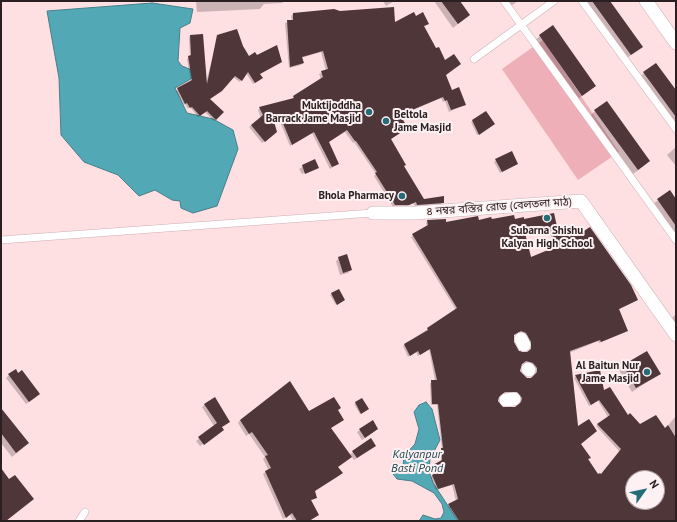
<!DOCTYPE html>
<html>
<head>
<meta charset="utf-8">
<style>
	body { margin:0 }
	#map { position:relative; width:677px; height:522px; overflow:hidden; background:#fedfe2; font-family:"PT Sans",sans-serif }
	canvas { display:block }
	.frame { position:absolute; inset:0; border:2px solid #2b2021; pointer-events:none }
	.north { position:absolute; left:625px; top:470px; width:40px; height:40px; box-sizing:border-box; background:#fef1f3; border:1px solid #aa9d9f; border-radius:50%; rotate:57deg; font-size:11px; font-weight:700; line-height:16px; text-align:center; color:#2b2021 }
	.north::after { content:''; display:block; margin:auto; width:14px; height:18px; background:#246d78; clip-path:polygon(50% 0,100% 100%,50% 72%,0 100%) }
</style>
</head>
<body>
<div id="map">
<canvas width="677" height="522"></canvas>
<div class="frame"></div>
<div class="north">N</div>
</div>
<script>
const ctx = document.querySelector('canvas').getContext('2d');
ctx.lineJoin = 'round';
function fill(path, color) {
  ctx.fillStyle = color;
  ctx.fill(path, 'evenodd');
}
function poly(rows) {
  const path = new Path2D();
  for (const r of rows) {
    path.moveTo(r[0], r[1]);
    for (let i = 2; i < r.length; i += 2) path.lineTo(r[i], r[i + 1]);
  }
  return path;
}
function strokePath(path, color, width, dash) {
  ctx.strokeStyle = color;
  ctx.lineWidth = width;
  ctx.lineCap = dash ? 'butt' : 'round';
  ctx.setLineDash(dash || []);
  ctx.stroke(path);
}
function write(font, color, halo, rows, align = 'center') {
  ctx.font = font + ' "PT Sans","Noto Sans Bengali",sans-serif';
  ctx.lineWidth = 4;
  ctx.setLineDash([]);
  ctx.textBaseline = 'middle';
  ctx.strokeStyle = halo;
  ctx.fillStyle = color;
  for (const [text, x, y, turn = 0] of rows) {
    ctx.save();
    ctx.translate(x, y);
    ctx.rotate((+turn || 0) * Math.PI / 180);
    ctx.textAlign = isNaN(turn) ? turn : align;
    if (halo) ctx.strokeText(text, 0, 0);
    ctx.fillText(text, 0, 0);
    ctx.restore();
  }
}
fill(poly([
	[543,40,619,152,578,180,502,69]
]), '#efafb8');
const water = poly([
	[152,3,193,9,190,23,180,28,178,61,182,66,192,70,196,76,175,88,187,113,213,119,233,130,238,149,217,206,193,213,181,208,180,201,172,200,155,190,139,196,118,175,84,162,61,135,59,78,47,11,152,3],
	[426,402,432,409,440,440,430,459,429,471,433,483,458,521,419,521,423,515,435,519,441,518,444,512,442,504,434,493,412,481,397,479,393,474,403,466,404,456,415,444,419,429,414,412,419,405,426,402]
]);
fill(water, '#53a8b6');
strokePath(water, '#477f89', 1);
fill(poly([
	[196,1,284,1,282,3,264,4,260,9,197,12],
	[383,1,394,1,386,6],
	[434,1,459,1,469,15,453,28],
	[503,1,518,1,508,8],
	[585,1,609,1,642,46,626,59],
	[293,14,394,24,415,17,428,24,423,27,452,91,464,105,449,112,445,101,443,102,441,98,399,116,390,139,403,166,424,200,443,202,441,204,415,206,413,203,406,207,393,207,374,176,376,174,354,142,353,143,345,132,328,142,338,164,330,169,312,133,290,146,278,117,272,119,274,134,262,143,249,127,261,118,258,110,260,108,292,99,294,96,321,79,319,74,326,71,321,52,301,58,303,63,301,65,289,68,285,23,292,21,291,16],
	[190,36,206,83,218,36,242,47,259,74,260,80,253,84,246,73,240,82,233,77,209,99,222,112,214,121,205,112,198,117,190,107,188,109,185,104,184,105,176,91,191,82,187,59,190,57,189,38],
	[540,36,595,86,578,99,535,40],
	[644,73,676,92,676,126,640,77],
	[595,111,649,161,644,166,633,174,591,115],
	[486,112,492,125,477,135,471,122],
	[676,147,676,166,667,155],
	[315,160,316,168,302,174,299,169],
	[496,160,517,164,500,173,494,162],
	[669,192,676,201,676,237,653,204],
	[553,215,557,233,568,238,637,300,618,310,625,332,599,343,598,341,591,344,569,353,580,444,598,476,601,476,620,452,596,426,608,417,598,401,589,406,574,378,576,376,599,371,604,392,628,416,640,425,665,429,676,416,676,521,458,521,448,506,456,501,452,485,436,490,431,477,433,475,430,468,441,462,440,451,442,449,437,405,431,405,430,383,435,381,429,349,418,356,416,352,408,357,403,346,456,310,411,237,427,227,426,223,427,221,445,220,446,223,524,221],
	[547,229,557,246,531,258,525,234],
	[519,332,527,337,531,347,528,353,519,353,513,343,513,335],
	[528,363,533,366,536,374,534,377,527,379,521,375,519,367,521,364],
	[502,393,515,393,519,396,520,404,516,408,503,408,497,402,498,397],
	[633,478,657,478,657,502,633,502],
	[339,258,351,270,348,273,340,275,336,261],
	[339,290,343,301,336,305,330,295],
	[676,314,676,331,669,321],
	[646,352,659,374,632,392,619,370],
	[9,375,36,397,26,404,6,378],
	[356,403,366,410,360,414,354,404],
	[205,404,221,427,220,432,200,446,196,441,214,426,202,407],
	[1,410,23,448,12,457,1,443],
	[337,410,343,420,330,428,349,455,371,440,372,448,354,460,351,456,337,467,342,473,339,476,314,491,316,498,310,501,315,517,309,521,293,521,290,515,283,519,263,474,268,469,263,459,265,457,249,434,246,436,238,423,240,420],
	[377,429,362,440,357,432,360,430]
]), '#0003');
fill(poly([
	[441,1,460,1,470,15,458,24],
	[592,1,610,1,643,47,631,55],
	[394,7,395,22,414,12,416,16,423,12,429,24,424,26,436,48,439,47,445,60,454,54,461,64,446,75,452,90,459,87,466,105,451,110,447,100,445,101,443,97,400,115,408,128,391,139,406,165,404,166,424,199,444,196,444,203,417,205,416,202,409,205,395,205,375,173,377,172,356,141,355,141,347,130,329,142,339,164,332,167,314,132,292,145,280,116,273,118,277,132,265,142,251,125,263,115,259,107,294,98,293,96,323,77,321,71,328,69,323,51,302,57,304,63,290,67,287,20,293,20,293,13,334,9,340,11],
	[553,25,596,86,582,96,539,35],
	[237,29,243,46,249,56,255,52,257,55,277,45,282,62,260,74,263,78,255,83,248,72,242,81,235,76,222,91,210,99,224,112,216,120,207,111,200,116,192,107,190,108,187,103,185,104,177,88,192,80,188,56,191,55,190,35,203,34,207,84,217,35],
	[656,63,676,90,676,117,643,72],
	[607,101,650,161,638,170,594,110],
	[486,111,495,124,479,135,472,120],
	[512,151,518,164,502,172,495,159],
	[315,159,319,168,305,174,302,165],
	[670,190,676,199,676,226,657,199],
	[554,213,558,231,565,228,569,237,575,234,576,236,590,227,631,285,638,300,619,309,628,331,601,342,600,340,570,351,578,426,589,419,597,431,581,444,591,458,588,459,598,474,600,473,601,474,621,449,597,424,610,415,599,400,591,405,575,375,600,370,604,390,610,387,628,415,630,413,640,424,656,415,665,428,668,425,676,438,676,521,459,521,448,504,458,499,454,484,438,489,432,475,434,474,431,466,442,460,441,448,443,448,438,404,432,404,431,380,437,380,430,349,420,355,418,351,410,356,404,344,428,330,427,328,457,308,412,234,428,225,427,220,446,219,446,222,478,216,479,220,491,217,492,219,514,215,515,219,524,217,524,219],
	[549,228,558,245,547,248,548,250,531,257,525,233],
	[521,331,526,333,531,342,531,349,527,352,519,351,514,342,514,335],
	[526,361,533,363,537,368,537,372,531,378,527,378,520,371,522,364],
	[505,392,517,392,522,398,521,402,515,407,503,407,498,401,499,397],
	[633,478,657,478,657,502,633,502],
	[347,254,352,270,343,273,338,257],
	[339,289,345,300,337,305,331,293],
	[647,351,661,374,636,388,623,365],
	[16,369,18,373,22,370,40,394,29,402,8,374],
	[290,381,309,411,334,397,341,408,338,410,344,420,331,428,352,457,338,467,343,473,315,491,317,498,311,500,319,515,309,521,297,521,292,513,286,518,265,471,271,468,265,456,268,455,252,432,249,434,240,420],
	[215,397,230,422,222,427,224,430,204,445,198,437,217,423,204,404],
	[362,398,369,409,361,414,355,402],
	[1,408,29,443,16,453,1,433],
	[373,420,378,429,365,438,359,429],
	[371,438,376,446,357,458,352,451],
	[1,468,9,479,15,475,34,499,6,521,1,521]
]), '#4e3639');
const lane = poly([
	[504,1,676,240],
	[582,1,676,129],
	[474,59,554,1],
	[1,240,373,213],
	[79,521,85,512]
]);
const street = poly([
	[646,1,676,43],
	[373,213,415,213,581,201,676,335],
	[521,339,524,345],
	[528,369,529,370],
	[506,400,514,399]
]);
strokePath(lane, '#cdafb3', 8);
strokePath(street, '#cdafb3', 14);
strokePath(lane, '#fff', 7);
strokePath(street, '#fff', 13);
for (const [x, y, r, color] of [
	[369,112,4,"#246d78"],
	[386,121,4,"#246d78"],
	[402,196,4,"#246d78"],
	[547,218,4,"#246d78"],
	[647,372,4,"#246d78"]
]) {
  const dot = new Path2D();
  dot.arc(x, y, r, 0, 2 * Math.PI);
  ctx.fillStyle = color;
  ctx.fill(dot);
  strokePath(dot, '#fef1f3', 1.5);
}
write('bold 11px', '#2b2021', '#fef1f3', [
	["Muktijoddha",361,106],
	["Barrack Jame Masjid",361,119],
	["Beltola",394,115,"left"],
	["Jame Masjid",394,128,"left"],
	["Bhola Pharmacy",394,196],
	["Subarna Shishu",547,231,"center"],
	["Kalyan High School",547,244,"center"],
	["Al Baitun Nur",639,366],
	["Jame Masjid",639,379]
], 'right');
write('11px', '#2b2021', '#fef1f3', [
	["৪ নম্বর বস্তির রোড (বেলতলা মাঠ)",499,207,-4]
]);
write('italic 12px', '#234b51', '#fef1f3', [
	["Kalyanpur",417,455],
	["Basti Pond",417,469]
]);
</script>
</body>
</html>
